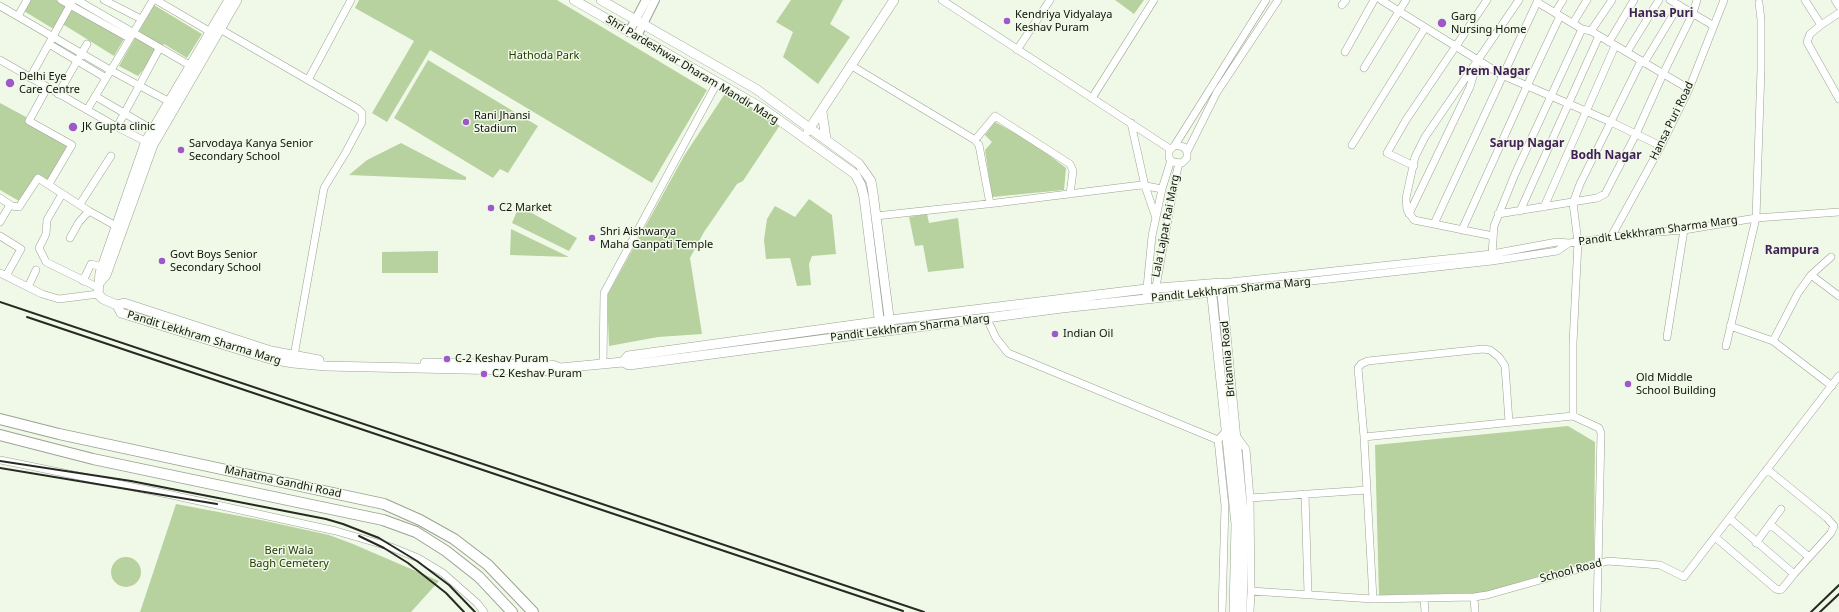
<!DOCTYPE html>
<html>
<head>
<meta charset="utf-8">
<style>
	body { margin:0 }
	canvas { display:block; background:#f0f9e8 }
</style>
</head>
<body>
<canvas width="1839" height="612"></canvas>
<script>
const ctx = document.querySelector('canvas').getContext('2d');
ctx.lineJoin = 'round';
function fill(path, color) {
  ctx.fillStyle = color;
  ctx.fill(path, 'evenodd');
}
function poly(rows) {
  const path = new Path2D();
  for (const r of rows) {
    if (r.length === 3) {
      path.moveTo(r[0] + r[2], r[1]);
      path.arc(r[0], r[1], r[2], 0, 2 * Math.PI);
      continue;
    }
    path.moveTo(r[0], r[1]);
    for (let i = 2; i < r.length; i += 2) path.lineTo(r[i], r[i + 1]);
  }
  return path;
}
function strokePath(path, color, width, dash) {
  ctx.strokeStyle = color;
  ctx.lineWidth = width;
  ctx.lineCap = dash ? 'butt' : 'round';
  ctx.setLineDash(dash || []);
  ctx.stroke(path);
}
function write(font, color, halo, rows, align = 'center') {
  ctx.font = font + ' "Noto Sans",sans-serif';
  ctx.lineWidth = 3;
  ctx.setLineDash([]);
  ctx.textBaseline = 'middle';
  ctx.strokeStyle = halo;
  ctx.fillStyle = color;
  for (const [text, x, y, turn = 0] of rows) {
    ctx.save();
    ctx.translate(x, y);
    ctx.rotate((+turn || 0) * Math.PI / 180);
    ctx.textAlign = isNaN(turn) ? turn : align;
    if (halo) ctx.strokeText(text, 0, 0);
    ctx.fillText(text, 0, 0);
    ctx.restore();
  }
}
fill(poly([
	[29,0,56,0,124,39,114,56,61,23,55,30,24,11],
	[359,0,557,0,707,90,652,183,430,50,387,122,372,113,414,41,355,8],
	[791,0,843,0,830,24,850,37,818,84,783,57,793,32,776,22],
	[1115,0,1144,0,1134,14],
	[154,5,202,34,187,58,164,44,138,76,119,66],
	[428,60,538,126,508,173,500,169,493,178,394,118],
	[726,92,780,125,743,181,737,184,704,232,690,258,702,334,658,337,609,346,607,296,684,156],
	[0,103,26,117,26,123,69,145,48,180,37,174,19,201,0,190],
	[995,122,1033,143,1066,168,1064,190,992,197,985,150,992,142,985,135],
	[401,143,466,177,466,180,349,175,367,160],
	[809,199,832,215,836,254,812,256,809,264,811,285,797,286,790,258,766,259,764,240,767,219,775,206,795,217],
	[519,206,577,238,569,251,512,223],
	[927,214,929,223,958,218,964,268,928,272,923,245,915,246,909,217],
	[511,229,569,257,510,255],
	[438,251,438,273,382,273,382,252],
	[1568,426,1595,442,1594,560,1483,593,1379,595,1375,445],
	[176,504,261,520,329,535,353,544,439,581,411,612,140,612],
	[126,572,15]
]), '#b7d29f');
const minor = poly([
	[61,0,129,38],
	[77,0,191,66],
	[104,0,141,19],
	[156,0,214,34],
	[942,0,1170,149],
	[1381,0,1502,75,1611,122,1661,146],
	[1670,0,1714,26],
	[1805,0,1821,25,1839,13],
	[1835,0,1839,6],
	[1537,2,1582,29],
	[1342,5,1346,0],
	[0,6,110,70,170,102],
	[1555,13,1563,0],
	[18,16,27,0],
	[1573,23,1587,0],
	[1821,25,1810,34,1807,42,1839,99],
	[220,29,358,109,362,113,362,122,346,152,324,188,294,356],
	[1591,31,1612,0],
	[1609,42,1634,0],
	[49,44,106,78],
	[1017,50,1050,0],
	[1345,52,1374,0],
	[1627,52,1659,0],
	[0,60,117,127,149,143],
	[1644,63,1679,5],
	[852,66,975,140,979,145,990,204],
	[1364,68,1406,0],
	[30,78,73,0],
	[308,80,351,0],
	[47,88,29,121,72,145,49,184],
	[58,94,87,44],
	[95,96,153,130],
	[1092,98,1154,0],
	[87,110,153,0],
	[1131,123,1145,186,1156,218],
	[117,127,159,49],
	[975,140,995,116,1070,164,1073,171,1070,194],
	[1175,145,1184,147,1187,152,1187,158,1182,163,1173,162,1169,158,1169,151,1175,145,1266,0],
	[1352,145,1425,28],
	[1187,152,1217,92,1278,0],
	[1414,166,1387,153,1406,120,1487,0],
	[62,194,47,220,46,234,39,248,46,262,99,288],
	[0,198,12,206,19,207,38,178,89,211,116,226],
	[80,204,111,156],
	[1544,207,1615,46],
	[1520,211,1599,36],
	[1409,214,1470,87,1476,66],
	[1498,214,1597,198,1605,194,1636,134,1663,74,1693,13,1697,0],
	[876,216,996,203,1141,185,1162,189],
	[0,222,10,205],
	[1434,224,1538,0],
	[1462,230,1527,86,1560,16],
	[0,236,21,249,6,276],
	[1493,236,1414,220,1407,210,1406,198,1415,157,1425,137,1519,0],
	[1611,237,1661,146,1689,89,1724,0],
	[70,238,79,222,89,211],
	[1492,254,1494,226,1515,174,1582,29,1591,31,1689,89],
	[0,273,42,294,59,299,98,294],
	[1811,275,1839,296],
	[83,281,91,264,102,267],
	[1221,283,1492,254,1557,242,1569,243],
	[28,287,36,270],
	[1221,291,1492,261,1557,251,1569,243,1645,233,1684,230,1756,218,1839,212],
	[1146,298,1152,236,1162,189,1171,160],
	[1154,298,1175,180,1179,163],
	[987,319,996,338,1008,353,1218,440],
	[1730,326,1773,341,1832,386],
	[1667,337,1684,230],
	[1773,341,1798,293,1811,275,1831,257],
	[1726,346,1756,218,1761,69,1761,20,1759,3],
	[603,364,604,293,717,83],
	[1573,416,1573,343,1578,242,1573,203,1580,184,1641,61],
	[1235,434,1246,449,1250,498,1251,591,1250,612],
	[1364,437,1573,416,1599,428,1601,433,1597,612],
	[0,460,167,494,336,531,391,547,418,558,443,573,477,603,484,612],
	[1767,469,1827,518,1834,526,1831,533,1794,574],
	[1305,494,1308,594],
	[1250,498,1367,490],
	[1770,524,1809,557],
	[1715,537,1776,589,1780,590,1782,589,1794,574,1729,518],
	[1756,543,1781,509],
	[1251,591,1373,599,1474,597,1487,595,1608,561,1660,565,1684,577,1839,376],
	[1474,597,1475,612],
	[1424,598,1425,612],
	[1373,599,1364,437,1358,368,1361,364,1368,361,1483,349,1490,350,1499,357,1505,366,1509,422],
	[1222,612,1225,506,1218,440,1227,430]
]);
const tertiary = poly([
	[629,32,646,0],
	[637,36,655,0]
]);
const secondary = poly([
	[229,0,146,141,100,273,98,294,103,299,117,305,121,313,270,359,293,363,326,366,552,371,560,368,623,362,629,365,1062,308,1221,291],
	[574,0,762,108,855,174,861,185,864,197,880,326],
	[601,0,756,89,859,164,871,181,873,193,890,325],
	[822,112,826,139],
	[808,131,894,0],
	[100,282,106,275,153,145,237,0],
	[1211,287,1236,524,1234,612],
	[117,305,124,303,271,351,319,360],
	[623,362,628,356,890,320,1146,289,1221,283,1244,523,1242,612],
	[425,363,552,365,560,368]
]);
const primary = poly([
	[0,419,59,434,384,504,420,520,454,539,488,565,533,612],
	[0,435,93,459,383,520,416,532,446,551,479,577,512,612]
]);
strokePath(minor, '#9aa393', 8);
strokePath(tertiary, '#9aa393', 10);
strokePath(secondary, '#9aa393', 10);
strokePath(primary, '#9aa393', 12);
strokePath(minor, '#fff', 7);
strokePath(tertiary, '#fff', 8);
strokePath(secondary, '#fff', 9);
strokePath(primary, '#fff', 10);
strokePath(poly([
	[0,302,924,612],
	[27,317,903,611],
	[0,461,131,481,326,519,343,524,379,538,417,561,449,585,475,612],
	[0,468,217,504],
	[359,536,384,548,408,563,446,593,464,612],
	[1811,612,1839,585],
	[1820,612,1839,594]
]), '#272a23', 2);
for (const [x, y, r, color] of [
	[1007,21,4,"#9f58cc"],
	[1442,23,5,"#9f58cc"],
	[10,83,5,"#9f58cc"],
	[466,122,4,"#9f58cc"],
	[73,127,5,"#9f58cc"],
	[181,150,4,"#9f58cc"],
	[491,208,4,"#9f58cc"],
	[592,238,4,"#9f58cc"],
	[162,261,4,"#9f58cc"],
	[1055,334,4,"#9f58cc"],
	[447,359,4,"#9f58cc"],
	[484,374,4,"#9f58cc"],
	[1628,384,4,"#9f58cc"]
]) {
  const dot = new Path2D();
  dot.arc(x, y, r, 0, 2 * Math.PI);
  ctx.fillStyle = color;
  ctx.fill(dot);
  strokePath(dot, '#f0f9e8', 1.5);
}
write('11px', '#0f120c', '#f0f9e8', [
	["Kendriya Vidyalaya",1015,15],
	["Keshav Puram",1015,28],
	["Garg",1451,17],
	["Nursing Home",1451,30],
	["Delhi Eye",19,77],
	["Care Centre",19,90],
	["Rani Jhansi",474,116],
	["Stadium",474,129],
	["JK Gupta clinic",82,127],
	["Sarvodaya Kanya Senior",189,144],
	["Secondary School",189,157],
	["C2 Market",499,208],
	["Shri Aishwarya",600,232],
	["Maha Ganpati Temple",600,245],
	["Govt Boys Senior",170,255],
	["Secondary School",170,268],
	["Indian Oil",1063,334],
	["C-2 Keshav Puram",455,359],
	["C2 Keshav Puram",492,374],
	["Old Middle",1636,378],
	["School Building",1636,391]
], 'left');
write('11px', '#243b02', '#f0f9e8', [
	["Hathoda Park",544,56],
	["Beri Wala",289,551],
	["Bagh Cemetery",289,564]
]);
write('11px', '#0f120c', '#f0f9e8', [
	["Shri Pardeshwar Dharam Mandir Marg",692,70,31],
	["Hansa Puri Road",1672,121,-64],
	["Lala Lajpat Rai Marg",1166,226,-79],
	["Pandit Lekkhram Sharma Marg",1658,231,-8],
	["Pandit Lekkhram Sharma Marg",1231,290,-6],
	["Pandit Lekkhram Sharma Marg",910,328,-7],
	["Pandit Lekkhram Sharma Marg",204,338,17],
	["Britannia Road",1228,359,-95],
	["Mahatma Gandhi Road",283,482,12],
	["School Road",1571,571,-15]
]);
write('bold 12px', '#411f57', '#f0f9e8', [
	["Hansa Puri",1661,14],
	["Prem Nagar",1494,72],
	["Sarup Nagar",1527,144],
	["Bodh Nagar",1606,156],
	["Rampura",1792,251]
]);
</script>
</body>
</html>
